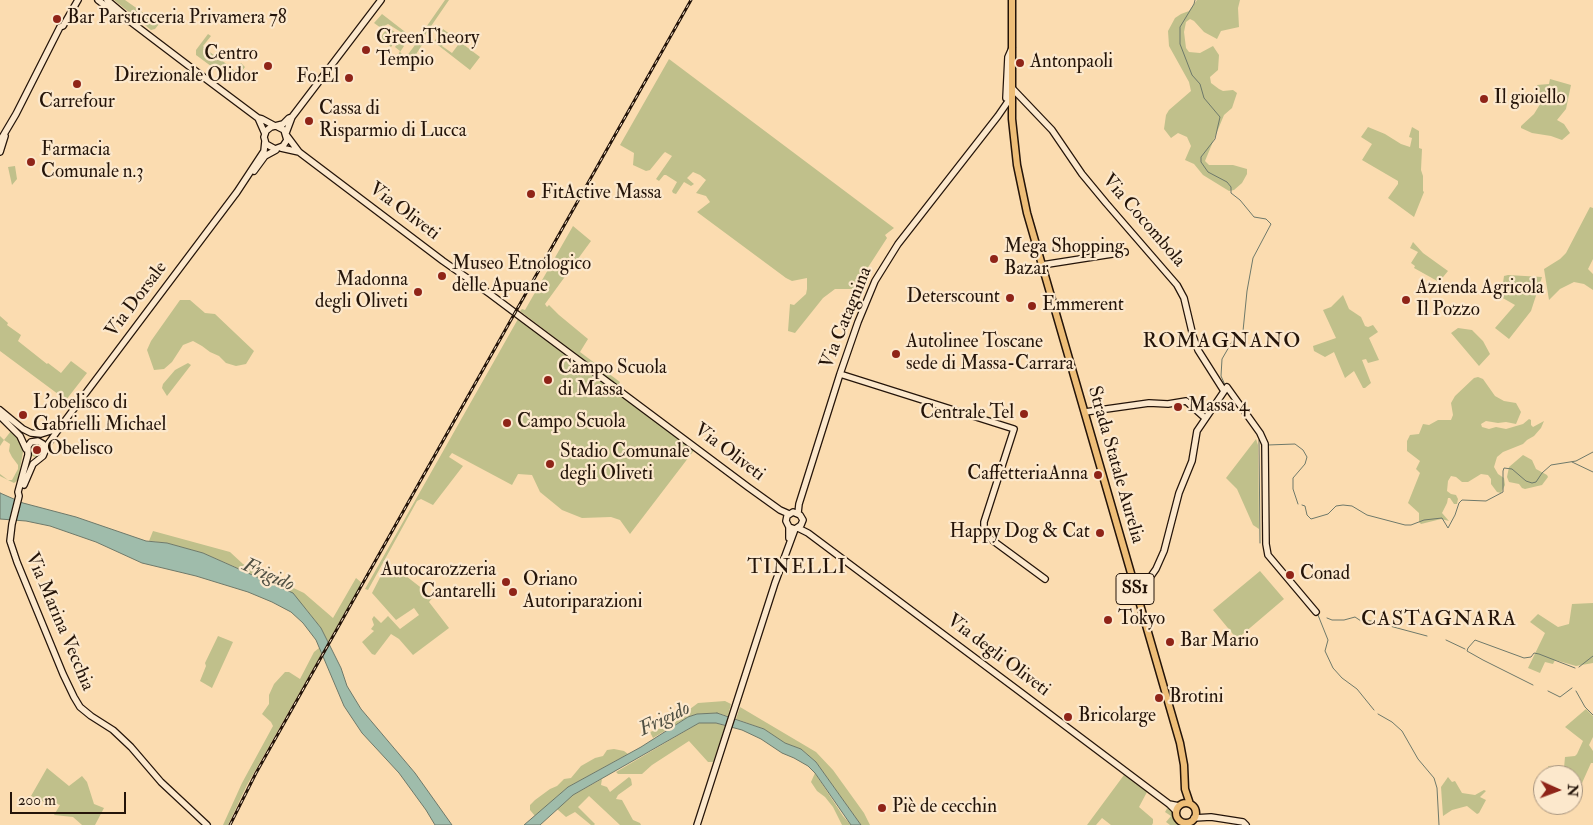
<!DOCTYPE html>
<html>
<head>
<meta charset="utf-8">
<style>
	body { margin:0 }
	#map { position:relative; width:1593px; height:825px; overflow:hidden; background:#fbdcb0; font-family:"IM FELL Double Pica",serif }
	canvas { display:block }
	.north { position:absolute; left:1533px; top:765px; width:50px; height:50px; box-sizing:border-box; background:#fce8cc; border:1px solid #a6937e; border-radius:50%; rotate:92deg; font-size:14px; font-weight:700; line-height:20px; text-align:center; color:#241409 }
	.north::after { content:''; display:block; margin:auto; width:18px; height:22px; background:#8f2418; clip-path:polygon(50% 0,100% 100%,50% 72%,0 100%) }
	.scale { position:absolute; left:10px; top:792px; width:116px; height:22px; box-sizing:border-box; border:2px solid #241409; border-top:0; padding-left:6px; font-size:15px; line-height:18px; white-space:nowrap; color:#241409; -webkit-text-stroke:4px #fce8cc; paint-order:stroke }
</style>
</head>
<body>
<div id="map">
<canvas width="1593" height="825"></canvas>
<div class="north">N</div>
<div class="scale">200 m</div>
</div>
<script>
const ctx = document.querySelector('canvas').getContext('2d');
ctx.lineJoin = 'round';
function fill(path, color) {
  ctx.fillStyle = color;
  ctx.fill(path, 'evenodd');
}
function poly(rows) {
  const path = new Path2D();
  for (const r of rows) {
    if (r.length === 3) {
      path.moveTo(r[0] + r[2], r[1]);
      path.arc(r[0], r[1], r[2], 0, 2 * Math.PI);
      continue;
    }
    path.moveTo(r[0], r[1]);
    for (let i = 2; i < r.length; i += 2) path.lineTo(r[i], r[i + 1]);
  }
  return path;
}
function strokePath(path, color, width, dash) {
  ctx.strokeStyle = color;
  ctx.lineWidth = width;
  ctx.lineCap = dash ? 'butt' : 'round';
  ctx.setLineDash(dash || []);
  ctx.stroke(path);
}
function write(font, color, halo, rows, align = 'center') {
  ctx.font = font + ' "IM FELL Double Pica",serif';
  ctx.lineWidth = 4.5;
  ctx.setLineDash([]);
  ctx.textBaseline = 'middle';
  ctx.strokeStyle = halo;
  ctx.fillStyle = color;
  for (const [text, x, y, turn = 0] of rows) {
    ctx.save();
    ctx.translate(x, y);
    ctx.rotate((+turn || 0) * Math.PI / 180);
    ctx.textAlign = isNaN(turn) ? turn : align;
    if (halo) ctx.strokeText(text, 0, 0);
    ctx.fillText(text, 0, 0);
    ctx.restore();
  }
}
fill(poly([
	[114,0,125,0,159,24,155,29,151,30],
	[445,0,449,0,425,35,422,33],
	[1197,0,1240,0,1238,8,1239,27,1221,31,1217,39,1204,32,1194,21,1190,19,1186,22,1184,32,1186,48,1189,52,1200,53,1213,46,1219,55,1218,70,1210,77,1211,83,1219,89,1223,91,1233,90,1237,93,1232,108,1224,115,1205,161,1209,165,1233,165,1247,169,1247,174,1242,183,1234,190,1229,191,1203,175,1194,164,1185,160,1191,146,1187,137,1178,133,1171,138,1164,129,1166,115,1169,110,1191,91,1189,82,1169,46,1168,31,1175,18,1181,14,1189,11],
	[382,14,422,45,411,62,409,63,398,55,400,51,395,47,404,34,388,24,381,28,374,23],
	[405,40,415,45,406,57,400,52,404,46,402,44],
	[388,27,400,36,391,47,380,38],
	[443,29,480,57,470,70,434,42,437,37,444,43,442,46,452,53,458,45,449,38,446,41,438,35],
	[208,34,211,36,203,46,207,50,228,65,229,68,230,67,235,71,241,63,245,67,235,80,231,81,196,55,196,50],
	[669,59,894,228,885,235,887,238,854,289,835,289,823,298,795,333,788,331,790,304,794,305,806,294,807,289,807,278,792,281,786,278,697,212,710,202,706,196,696,193,706,180,700,175,693,172,687,178,694,184,691,186,684,182,676,194,673,193,672,191,677,182,666,175,664,175,659,181,656,179,672,156,665,152,663,154,650,170,646,171,633,165,634,153,620,145],
	[1550,79,1571,85,1566,109,1557,120,1564,124,1570,133,1562,140,1551,136,1532,133,1521,128,1521,126,1534,114,1542,101,1542,97,1537,85,1549,84],
	[1368,127,1385,134,1401,144,1410,147,1412,138,1409,137,1412,127,1419,131,1419,148,1422,149,1421,170,1423,176,1423,191,1424,192,1414,217,1388,198,1398,184,1398,181,1362,160,1372,144,1361,137],
	[15,166,17,179,12,185,8,167],
	[1590,207,1593,208,1593,259,1588,269,1593,274,1593,290,1584,284,1574,282,1560,289,1549,300,1544,269,1560,259,1566,253],
	[573,226,591,241,545,304,547,307,549,305,559,315,588,339,580,352,620,382,618,386,520,311,522,309,525,310],
	[1413,242,1423,253,1448,271,1439,282,1414,268,1415,266,1411,263,1418,252,1410,248],
	[1508,275,1542,277,1531,311,1509,339,1495,328,1515,305,1501,297,1504,276],
	[1343,295,1349,309,1361,317,1365,326,1368,327,1373,325,1378,332,1369,338,1379,360,1368,363,1366,359,1362,360,1371,383,1365,388,1363,388,1354,371,1345,378,1334,352,1325,357,1314,351,1313,346,1336,338,1323,310,1331,307],
	[180,300,190,300,205,313,215,314,254,351,246,364,236,366,226,363,219,356,210,352,202,346,193,341,183,345,172,362,164,369,154,370,147,350,151,341],
	[0,316,8,323,7,325,21,335,18,341,47,364,48,363,61,373,71,361,87,373,66,400,0,351],
	[518,319,695,449,630,534,620,520,611,517,582,518,562,510,540,492,532,475,518,474,512,485,452,453,449,457,463,466,433,505,421,499,417,501,368,590,365,589],
	[1458,328,1472,330,1483,341,1490,354,1479,366,1451,333],
	[188,363,191,365,167,396,162,388,163,384,175,370],
	[1478,377,1483,379,1495,396,1504,401,1516,403,1521,412,1516,424,1506,422,1498,423,1486,421,1481,424,1482,427,1489,429,1496,427,1506,429,1523,424,1529,419,1531,420,1531,425,1533,427,1544,421,1541,428,1534,436,1527,440,1523,444,1503,452,1497,457,1494,467,1498,474,1504,478,1505,485,1501,493,1497,492,1491,484,1491,479,1488,475,1481,474,1468,482,1462,482,1456,477,1451,476,1448,481,1447,491,1451,494,1456,495,1458,499,1457,504,1454,504,1450,498,1448,498,1447,503,1442,513,1449,521,1441,519,1421,524,1419,522,1419,513,1408,503,1420,473,1416,469,1420,461,1407,451,1407,441,1410,435,1419,434,1423,424,1429,425,1438,420,1451,420,1453,415,1451,403,1455,396,1474,378],
	[11,431,19,440,23,452,18,480,14,483,0,476,0,474,8,480,12,480,18,469,18,465,12,457,9,451,10,444,4,440,0,446,0,436,4,440],
	[1256,439,1258,445,1259,529,1253,525,1237,489,1226,478],
	[36,450,7],
	[1523,455,1532,460,1536,469,1547,475,1548,477,1542,485,1525,489,1522,488,1519,484,1509,482,1507,477,1509,467],
	[153,531,230,552,243,564,304,593,333,618,356,578,362,583,328,642,321,628,306,609,281,587,203,553,167,543,149,541],
	[388,562,433,597,429,602,449,628,413,655,399,639,391,634,375,655,372,654,362,642,374,631,371,629,374,625,372,619,374,616,381,623,388,616,400,629,419,615,414,608,396,620,372,593],
	[1260,571,1284,599,1237,639,1213,610],
	[1593,603,1593,663,1576,666,1555,660,1553,664,1545,662,1540,673,1528,668,1545,633,1530,622,1538,614,1558,627,1569,624,1572,604],
	[218,636,233,642,212,688,200,681,206,666,205,663],
	[319,648,322,653,247,785,228,825,223,825,242,783,273,726,271,722,262,714,269,704,269,695,274,684,285,672,289,672,300,679,314,652],
	[725,701,731,704,728,716,717,713,697,714,688,717,653,738,650,732,659,729,660,727,686,712,698,703],
	[740,707,816,752,833,770,864,813,870,825,861,825,816,762,801,749,785,743,764,729,736,719],
	[1586,709,1593,716,1593,737,1589,745,1593,751,1593,763,1591,763,1582,783,1573,783,1573,775,1552,775,1548,766,1564,768,1565,757,1575,756,1577,754,1583,741,1565,727],
	[699,723,716,723,725,726,713,762,708,762,689,741,652,765,642,774,618,774,616,772],
	[614,749,624,751,628,754,568,787,535,816,530,810,530,805,535,800,550,789,557,786,564,779,571,778,581,766,595,758,603,756,607,750],
	[47,768,69,786,82,776,87,782,94,804,104,808,95,825,82,825,73,817,54,815,60,805,45,800,44,802,31,796],
	[815,773,843,816,851,825,842,825,833,807,825,797,817,791,811,782],
	[1124,775,1147,792,1139,807,1153,819,1153,823,1152,825,1111,825,1102,818,1096,825,1087,825],
	[629,777,631,779,632,785,618,795,616,799,622,800,633,820,640,823,641,825,620,825,589,796,578,807,595,824,594,825,591,825,575,812,566,817,557,809,573,795,602,779,601,785,607,787,610,792],
	[1448,777,1452,782,1455,781,1462,793,1475,795,1484,790,1486,791,1480,797,1486,800,1479,813,1477,814,1467,806,1452,810,1443,816,1441,787],
	[1168,807,1173,811,1177,825,1170,825,1166,822,1171,816,1165,812]
]), '#c0c08b');
const water = poly([
	[0,493,23,503,76,517,146,541,167,543,203,553,293,593,321,628,341,668,347,686,361,709,415,773,452,825,435,825,426,810,399,773,362,733,344,706,316,640,303,623,291,612,272,602,248,592,196,576,142,563,96,542,50,526,26,521,0,519,0,493],
	[717,713,764,729,785,743,801,749,816,762,861,825,851,825,815,773,808,766,794,758,782,753,761,739,742,730,716,723,699,723,573,795,540,825,524,825,568,787,641,747,688,717,697,714,717,713]
]);
fill(water, '#9fbcab');
strokePath(water, '#6e796a', 1);
strokePath(poly([
	[1195,0,1194,4,1180,27,1180,44,1192,75,1200,84,1204,98,1220,117,1215,139,1201,157,1201,162,1208,172,1227,182,1231,187,1231,193,1240,200,1254,217,1266,219,1271,224,1253,258,1247,291,1243,331,1233,340,1222,359,1221,376,1225,385],
	[1259,440,1260,543],
	[1268,445,1295,444,1303,450,1307,457,1305,464,1293,478,1293,489,1298,504],
	[1572,462,1593,472],
	[1302,505,1305,506,1307,515,1311,519,1328,514,1336,506,1343,505,1352,506,1367,515,1405,525,1411,525,1424,520,1442,518,1448,528,1455,515,1459,503,1462,500,1486,501,1503,492,1503,471,1504,468,1512,469,1526,481,1532,483,1536,482,1542,473,1551,465,1576,461,1593,452],
	[1318,615,1328,640,1325,651,1333,668,1342,678,1357,689,1374,710],
	[1327,618,1332,620,1344,620,1355,617,1361,621,1371,621,1427,636],
	[1446,640,1465,649],
	[1579,667,1593,656],
	[1533,685,1483,660,1467,651,1468,648,1475,640,1524,658,1531,657,1534,653,1539,654,1575,668],
	[1548,691,1560,697,1572,688],
	[1576,691,1585,707,1593,715],
	[1378,714,1392,722,1402,731,1418,759,1434,778,1437,788,1439,825]
]), '#6e796a', 1);
const secondary = poly([
	[98,0,124,20,131,22],
	[107,0,126,16,131,22,206,79,258,118,262,119,275,126],
	[1011,87,1052,130,1082,174,1106,203,1177,285,1184,298,1193,336,1198,350,1224,391],
	[1006,98,1008,57,1012,48],
	[258,118,265,134],
	[278,127,284,130,287,140,283,146,275,149,266,144,264,137,266,131,271,127,283,124,289,118,292,117],
	[286,133,292,117,381,0],
	[287,136,299,152,443,261,490,294,748,487,780,510,789,514],
	[0,141,16,114,60,27,63,26,78,0],
	[281,148,299,152],
	[0,152,5,136],
	[254,171,265,156,276,150],
	[1042,265,1125,252],
	[840,374,1014,429,984,522,984,533,988,537,1045,579],
	[0,410,23,429,31,433,41,434,57,429],
	[1085,412,1149,403,1168,404,1186,401,1205,418],
	[0,416,20,436,26,449],
	[45,451,43,444,38,441,31,442,28,446,28,455,18,492,19,496,12,524,10,541,17,562,63,674,74,697,80,707,91,716,113,730,131,747,161,782,207,825],
	[24,485,33,464,43,456,48,444,61,426,237,192,264,151,265,141],
	[798,513,799,504,840,374,858,322,875,281,898,244,998,116,1009,100,1010,93],
	[789,527,795,529,801,525,803,520,800,515,793,512,787,516,786,521,789,527,789,538],
	[798,528,808,533,1019,691,1169,804,1176,811],
	[1137,596,1156,569,1164,551,1179,493,1192,461,1197,431,1227,387,1260,433,1265,444,1266,544,1268,555,1316,612],
	[1169,804,1179,806],
	[1194,818,1211,817,1243,822,1246,825],
	[697,825,775,583,795,529]
]);
const primary = poly([
	[1012,0,1012,119,1017,165,1027,213,1180,743,1184,765,1185,789,1190,804],
	[1186,813,10]
]);
strokePath(secondary, '#241409', 8);
strokePath(primary, '#241409', 9);
strokePath(secondary, '#fce8cc', 5.5);
strokePath(primary, '#eebe78', 6);
const rail = poly([
	[230,825,256,773,691,0]
]);
strokePath(rail, '#241409', 3);
strokePath(rail, '#fce8cc', 1, [4]);
for (const [x, y, r, color] of [
	[57,19,5,"#8f2418"],
	[366,50,5,"#8f2418"],
	[1020,63,5,"#8f2418"],
	[268,66,5,"#8f2418"],
	[349,78,5,"#8f2418"],
	[77,84,5,"#8f2418"],
	[1484,99,5,"#8f2418"],
	[309,121,5,"#8f2418"],
	[31,162,5,"#8f2418"],
	[531,194,5,"#8f2418"],
	[994,259,5,"#8f2418"],
	[442,276,5,"#8f2418"],
	[418,292,5,"#8f2418"],
	[1010,298,5,"#8f2418"],
	[1406,300,5,"#8f2418"],
	[1032,306,5,"#8f2418"],
	[896,354,5,"#8f2418"],
	[548,380,5,"#8f2418"],
	[1178,407,5,"#8f2418"],
	[1024,414,5,"#8f2418"],
	[23,415,5,"#8f2418"],
	[507,423,5,"#8f2418"],
	[37,450,5,"#8f2418"],
	[550,464,5,"#8f2418"],
	[1098,475,5,"#8f2418"],
	[1100,533,5,"#8f2418"],
	[1290,575,5,"#8f2418"],
	[506,582,5,"#8f2418"],
	[513,592,5,"#8f2418"],
	[1108,620,5,"#8f2418"],
	[1170,642,5,"#8f2418"],
	[1159,698,5,"#8f2418"],
	[1068,717,5,"#8f2418"],
	[882,808,5,"#8f2418"]
]) {
  const dot = new Path2D();
  dot.arc(x, y, r, 0, 2 * Math.PI);
  ctx.fillStyle = color;
  ctx.fill(dot);
  strokePath(dot, '#fce8cc', 2);
}
for (const [x, y, w] of [
	[1135,589,38]
]) {
  const box = new Path2D();
  box.roundRect(x - w / 2, y - 15.5, w, 31, 4);
  ctx.fillStyle = '#fce8cc';
  ctx.fill(box);
  strokePath(box, '#241409', 1);
}
write('bold 18px', '#241409', null, [
	["SS1",1135,589]
]);
write('19px', '#241409', '#fce8cc', [
	["Bar Parsticceria Privamera 78",67,19],
	["GreenTheory",376,39],
	["Tempio",376,61],
	["Centro",258,55,"right"],
	["Direzionale Olidor",258,77,"right"],
	["Antonpaoli",1030,63],
	["Fo.El",339,78,"right"],
	["Il gioiello",1494,99],
	["Carrefour",77,103,"center"],
	["Cassa di",319,110],
	["Risparmio di Lucca",319,132],
	["Farmacia",41,151],
	["Comunale n.3",41,173],
	["FitActive Massa",541,194],
	["Mega Shopping",1004,248],
	["Bazar",1004,270],
	["Museo Etnologico",452,265],
	["delle Apuane",452,287],
	["Madonna",408,281,"right"],
	["degli Oliveti",408,303,"right"],
	["Azienda Agricola",1416,289],
	["Il Pozzo",1416,311],
	["Deterscount",1000,298,"right"],
	["Emmerent",1042,306],
	["Autolinee Toscane",906,343],
	["sede di Massa-Carrara",906,365],
	["Campo Scuola",558,369],
	["di Massa",558,391],
	["L’obelisco di",33,404],
	["Gabrielli Michael",33,426],
	["Massa 4",1188,407],
	["Centrale Tel",1014,414,"right"],
	["Campo Scuola",517,423],
	["Obelisco",47,450],
	["Stadio Comunale",560,453],
	["degli Oliveti",560,475],
	["CaffetteriaAnna",1088,475,"right"],
	["Happy Dog & Cat",1090,533,"right"],
	["Autocarozzeria",496,571,"right"],
	["Cantarelli",496,593,"right"],
	["Conad",1300,575],
	["Oriano",523,581],
	["Autoriparazioni",523,603],
	["Tokyo",1118,620],
	["Bar Mario",1180,642],
	["Brotini",1169,698],
	["Bricolarge",1078,717],
	["Piè de cecchin",892,808]
], 'left');
write('19px', '#241409', '#fce8cc', [
	["Via Oliveti",404,212,37],
	["Via Cocombola",1143,221,49],
	["Via Dorsale",137,300,-53],
	["Via Catagnina",847,318,-68],
	["Via Oliveti",729,453,37],
	["Strada Statale Aurelia",1115,465,74],
	["Via Marina Vecchia",59,622,67],
	["Via degli Oliveti",998,656,37]
]);
ctx.letterSpacing = '1px';
write('20px', '#241409', '#fce8cc', [
	["TINELLI",797,569]
]);
ctx.letterSpacing = '0px';
write('italic 20px', '#4f4f42', '#fce8cc', [
	["Frigido",268,576,24],
	["Frigido",665,720,-26]
]);
ctx.letterSpacing = '1px';
write('21px', '#241409', '#fce8cc', [
	["ROMAGNANO",1222,342],
	["CASTAGNARA",1439,620]
]);
ctx.letterSpacing = '0px';
</script>
</body>
</html>
